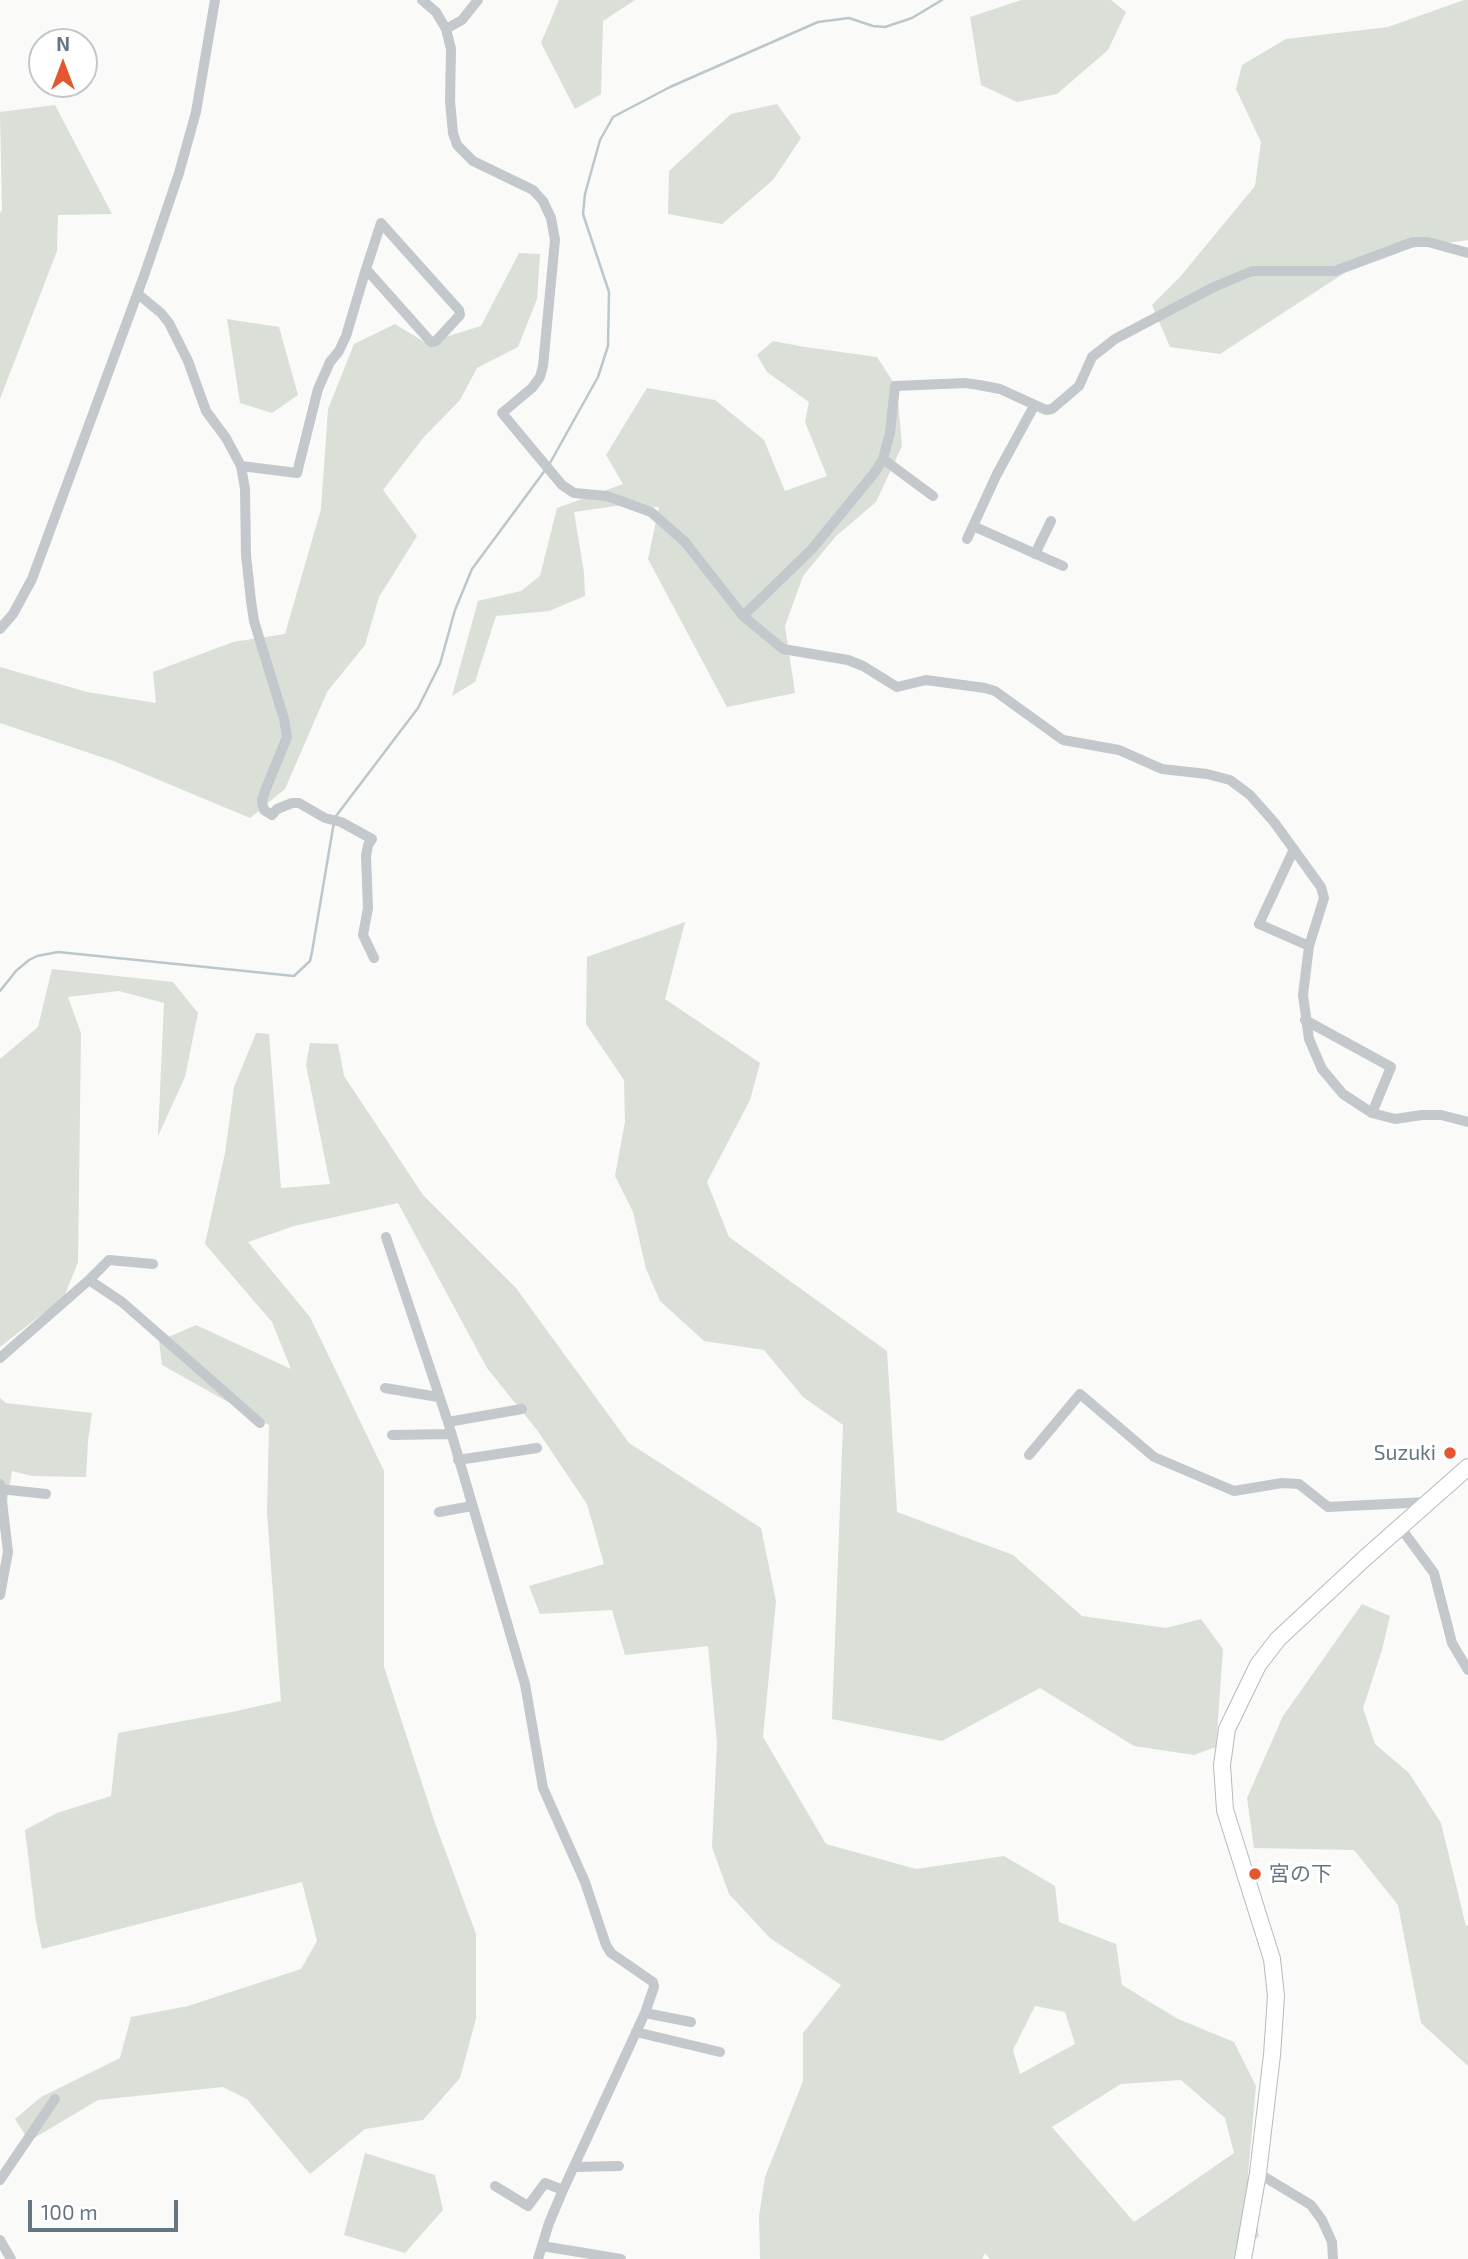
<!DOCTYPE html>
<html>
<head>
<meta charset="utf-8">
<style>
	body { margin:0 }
	#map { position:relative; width:1468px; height:2259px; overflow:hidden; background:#fafaf8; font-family:"Exo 2",sans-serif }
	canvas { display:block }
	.north { position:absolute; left:28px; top:28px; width:70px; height:70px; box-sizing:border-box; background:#fff; border:2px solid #c1c8cd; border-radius:50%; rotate:0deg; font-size:19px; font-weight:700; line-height:28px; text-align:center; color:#657683 }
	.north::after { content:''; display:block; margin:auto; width:24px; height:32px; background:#e4572e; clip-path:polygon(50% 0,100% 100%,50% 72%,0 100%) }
	.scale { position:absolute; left:28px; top:2200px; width:150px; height:32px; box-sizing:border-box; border:4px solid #657683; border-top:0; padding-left:9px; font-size:21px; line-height:24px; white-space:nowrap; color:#657683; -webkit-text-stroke:5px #fff; paint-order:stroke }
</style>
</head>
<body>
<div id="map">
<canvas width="1468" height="2259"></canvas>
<div class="north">N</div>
<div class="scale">100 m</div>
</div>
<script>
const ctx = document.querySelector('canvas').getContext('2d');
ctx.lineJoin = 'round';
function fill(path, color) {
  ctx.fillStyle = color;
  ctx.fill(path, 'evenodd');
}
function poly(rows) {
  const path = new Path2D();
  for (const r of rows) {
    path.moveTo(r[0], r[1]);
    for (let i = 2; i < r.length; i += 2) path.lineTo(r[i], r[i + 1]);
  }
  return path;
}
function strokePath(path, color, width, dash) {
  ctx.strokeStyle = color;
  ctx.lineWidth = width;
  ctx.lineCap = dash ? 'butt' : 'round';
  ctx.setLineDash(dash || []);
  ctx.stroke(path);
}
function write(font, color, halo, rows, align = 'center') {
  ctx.font = font + ' "Exo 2","Noto Sans JP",sans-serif';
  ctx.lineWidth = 7;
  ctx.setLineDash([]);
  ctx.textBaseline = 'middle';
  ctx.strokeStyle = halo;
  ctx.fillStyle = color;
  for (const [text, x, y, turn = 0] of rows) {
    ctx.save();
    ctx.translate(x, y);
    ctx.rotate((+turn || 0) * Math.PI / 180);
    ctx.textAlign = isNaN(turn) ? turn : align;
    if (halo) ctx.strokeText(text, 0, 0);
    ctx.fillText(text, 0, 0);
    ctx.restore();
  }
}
fill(poly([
	[559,0,635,0,603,21,601,94,575,109,541,43],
	[1021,0,1111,0,1126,12,1108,50,1057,94,1017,102,981,85,970,17],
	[1464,0,1468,0,1468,240,1375,253,1220,354,1170,347,1152,305,1180,277,1255,186,1261,142,1236,89,1242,65,1286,39,1388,27],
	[777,104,801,138,773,180,722,224,668,214,669,171,731,114],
	[55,105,112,214,58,215,57,251,0,399,0,213,2,210,0,112],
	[519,253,540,254,537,299,518,347,477,368,460,400,423,438,383,490,417,536,379,597,365,645,327,692,285,789,250,818,116,762,0,723,0,667,87,692,156,703,153,672,233,642,285,634,321,509,328,409,354,344,395,324,426,343,481,326],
	[227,319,279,327,298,395,272,413,240,403],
	[773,341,805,347,877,357,897,388,902,446,876,502,836,536,803,576,785,626,795,693,727,707,648,559,659,507,616,506,574,512,584,573,585,596,549,611,496,616,475,682,452,696,478,601,521,591,540,576,557,508,623,484,606,455,647,388,715,400,764,440,785,491,827,476,805,422,809,402,767,372,757,355],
	[685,922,665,999,760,1063,750,1100,707,1182,729,1237,887,1351,897,1512,1013,1555,1082,1616,1166,1628,1201,1619,1223,1649,1216,1747,1194,1755,1134,1746,1040,1688,942,1741,832,1719,843,1425,803,1397,764,1350,704,1341,660,1301,646,1269,633,1212,615,1176,625,1122,624,1080,586,1024,587,957],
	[52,969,173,982,198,1013,185,1077,158,1136,164,1003,119,991,68,997,81,1033,78,1262,64,1297,0,1347,0,1059,38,1027],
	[256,1033,269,1034,281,1188,330,1184,306,1065,310,1043,338,1044,344,1076,423,1195,516,1288,629,1443,761,1528,776,1601,763,1737,826,1844,916,1869,1004,1856,1055,1886,1059,1922,1116,1944,1122,1985,1178,2019,1234,2042,1256,2086,1248,2175,1259,2236,1234,2259,990,2259,985,2253,982,2259,760,2259,759,2216,765,2177,803,2081,803,2033,841,1985,770,1938,729,1894,712,1847,717,1743,708,1646,625,1655,612,1610,540,1614,529,1586,604,1564,587,1504,537,1430,487,1368,398,1203,294,1226,248,1242,310,1317,384,1471,384,1667,435,1823,476,1934,476,2019,460,2078,423,2120,365,2129,310,2174,247,2099,223,2087,98,2100,29,2141,15,2119,41,2097,120,2058,131,2017,188,2006,301,1969,317,1941,302,1882,42,1949,36,1921,25,1830,57,1813,111,1796,118,1733,232,1712,281,1701,267,1513,269,1425,162,1365,159,1341,196,1325,291,1369,272,1322,205,1244,225,1153,234,1087],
	[1035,2006,1065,2012,1075,2044,1020,2074,1013,2050],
	[1181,2080,1225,2118,1234,2153,1134,2222,1052,2127,1121,2084],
	[0,1398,6,1403,92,1413,88,1441,86,1477,32,1476,12,1471,3,1527,0,1530],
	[1362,1604,1390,1616,1382,1650,1363,1708,1375,1744,1409,1773,1441,1823,1466,1926,1468,1925,1468,2066,1421,2023,1398,1905,1354,1850,1254,1848,1247,1798,1283,1716],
	[365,2153,435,2175,443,2210,405,2253,344,2235]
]), '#dadfd7');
strokePath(poly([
	[550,463,598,377,608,346,609,292,583,214,585,194,600,140,613,117,670,87,818,22,849,18,873,26,885,27,912,18,942,0],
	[336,816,418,708,440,664,455,610,472,569,546,469],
	[0,991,16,971,29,960,37,956,58,952,294,976,310,961,312,952,334,822]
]), '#bbc7cb', 2.5);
const primary = poly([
	[1243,2259,1258,2173,1272,2055,1276,1996,1272,1959,1225,1810,1222,1765,1227,1729,1258,1665,1278,1639,1365,1558,1468,1467]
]);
strokePath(primary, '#b5babe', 18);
strokePath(poly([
	[422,0,436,12,446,29,451,49,450,101,453,133,457,145,473,161,533,190,543,201,551,218,555,240,543,366,540,377,532,388,502,413,562,485,574,493,607,496,651,512,685,542,743,616,783,649,848,660,863,666,897,687,926,680,985,688,995,691,1063,740,1119,750,1162,769,1207,774,1230,780,1250,795,1274,822,1321,887,1324,898,1309,946,1303,995,1309,1039,1322,1069,1343,1094,1372,1113,1395,1119,1422,1115,1441,1115,1468,1122],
	[446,29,462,20,478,0],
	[138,294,161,313,169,323,188,361,206,411,226,438,241,466,245,489,246,555,251,601,254,621,284,719,287,737,265,791,262,801,264,810,272,815,277,809,292,803,299,803,325,818,341,822,372,839,368,845,366,856,368,908,363,935,374,958],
	[883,459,933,496],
	[241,466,297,473,318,389,330,362,339,351,346,336,366,269,381,223,459,310,460,315,436,341,431,342,366,269],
	[973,526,1063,566],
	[967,539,997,474,1034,406],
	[1035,554,1051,521],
	[743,616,812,549,875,472,883,459,890,433,895,386,965,383,979,385,1000,389,1046,410,1052,409,1079,386,1092,357,1115,339,1214,287,1252,271,1335,271,1413,242,1428,242,1468,253],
	[0,629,13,614,32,579,145,273,179,173,196,112,215,0],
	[1294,849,1259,924,1309,946],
	[1305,1020,1391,1067,1372,1113],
	[386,1237,448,1422,525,1684,543,1788,585,1882,606,1945,611,1953,653,1982,654,1987,645,2013,563,2190,549,2223,538,2259],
	[153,1264,109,1260,89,1280,122,1302,260,1423],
	[0,1358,89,1280],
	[385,1388,438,1397],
	[448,1422,522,1409],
	[392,1435,451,1434],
	[1029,1455,1080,1394,1154,1457,1234,1491,1282,1483,1299,1484,1328,1507,1428,1502],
	[458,1460,537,1448],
	[0,1484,8,1552,0,1595],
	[0,1489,46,1494],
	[439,1512,472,1506],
	[1400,1527,1434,1573,1452,1643,1468,1670],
	[645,2013,691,2022],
	[636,2032,720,2052],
	[574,2167,619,2166],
	[1258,2173,1311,2205,1322,2220,1332,2242,1333,2259],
	[0,2180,55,2099],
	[495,2186,528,2206,545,2183,563,2190],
	[0,2240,11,2259],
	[542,2246,621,2259]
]), '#c3c8cc', 10);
strokePath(primary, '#fff', 16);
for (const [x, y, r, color] of [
	[1450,1453,7,"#e4572e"],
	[1255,1874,7,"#e4572e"]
]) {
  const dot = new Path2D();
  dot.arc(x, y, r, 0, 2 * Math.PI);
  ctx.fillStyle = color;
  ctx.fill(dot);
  strokePath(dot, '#fff', 2.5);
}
write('21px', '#657683', '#fff', [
	["Suzuki",1436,1453],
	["宮の下",1269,1874,"left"]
], 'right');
</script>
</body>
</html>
